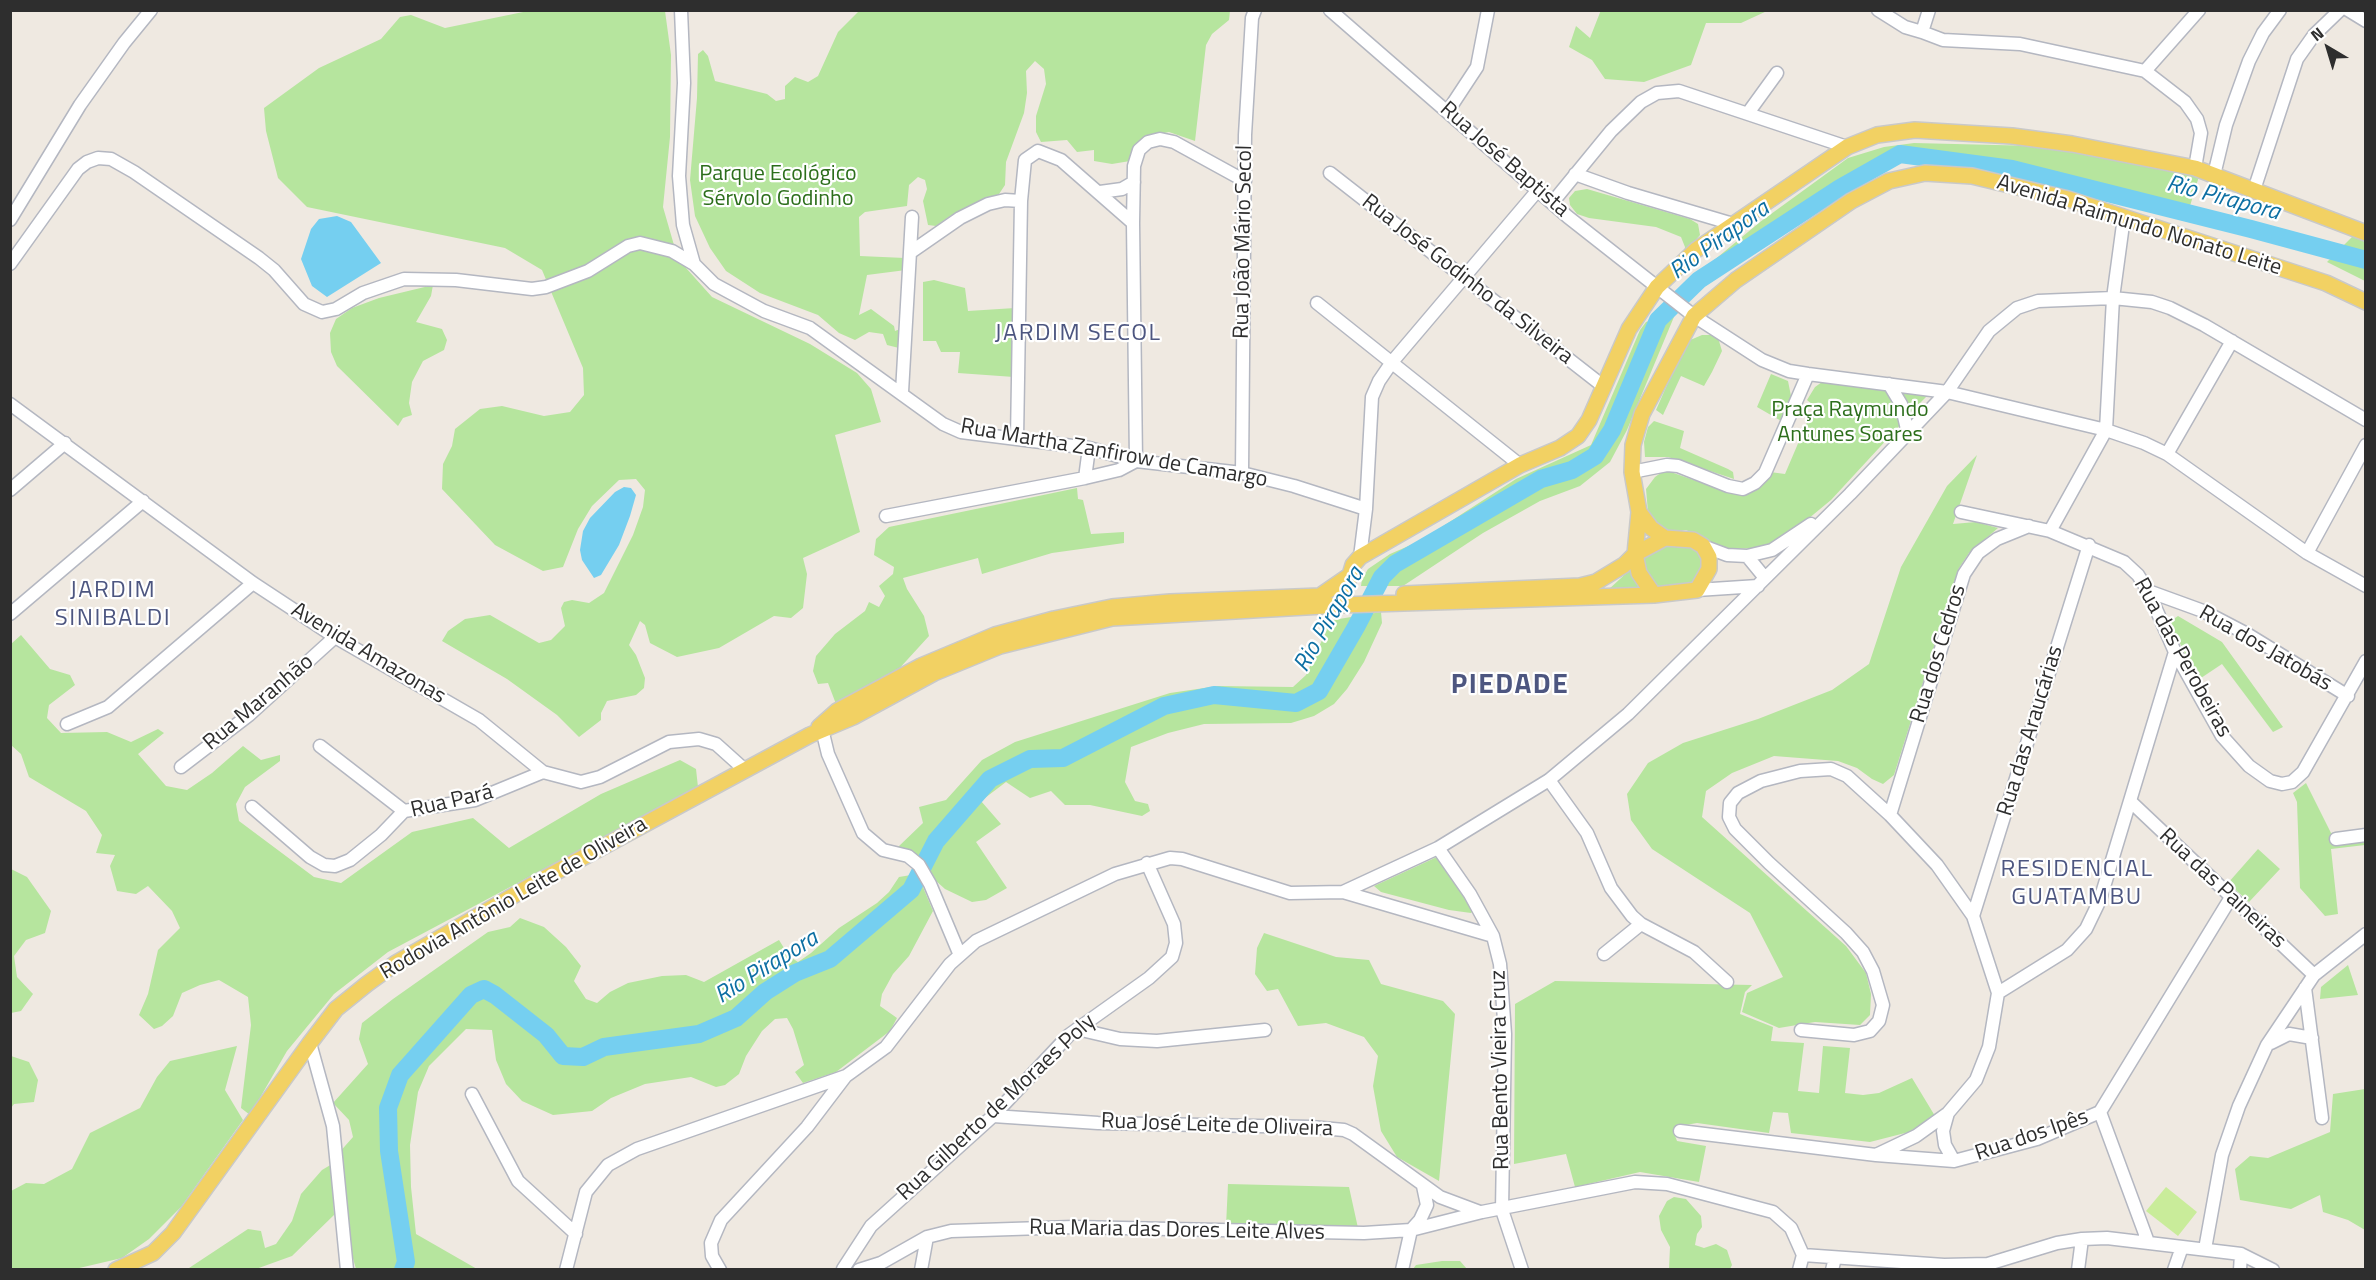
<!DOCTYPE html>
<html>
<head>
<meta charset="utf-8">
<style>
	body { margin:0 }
	#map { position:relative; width:2376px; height:1280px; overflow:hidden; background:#efe9e1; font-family:"Titillium Web",sans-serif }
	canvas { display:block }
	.frame { position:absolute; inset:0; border:12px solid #2e2e2e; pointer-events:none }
	.north { position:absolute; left:2298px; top:18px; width:60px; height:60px; -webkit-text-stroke:4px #fff; paint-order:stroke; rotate:322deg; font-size:16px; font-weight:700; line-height:24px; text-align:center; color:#2e2e2e }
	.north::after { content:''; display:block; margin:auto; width:21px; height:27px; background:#2e2e2e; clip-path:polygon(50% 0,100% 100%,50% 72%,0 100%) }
</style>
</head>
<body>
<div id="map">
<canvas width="2376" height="1280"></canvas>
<div class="frame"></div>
<div class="north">N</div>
</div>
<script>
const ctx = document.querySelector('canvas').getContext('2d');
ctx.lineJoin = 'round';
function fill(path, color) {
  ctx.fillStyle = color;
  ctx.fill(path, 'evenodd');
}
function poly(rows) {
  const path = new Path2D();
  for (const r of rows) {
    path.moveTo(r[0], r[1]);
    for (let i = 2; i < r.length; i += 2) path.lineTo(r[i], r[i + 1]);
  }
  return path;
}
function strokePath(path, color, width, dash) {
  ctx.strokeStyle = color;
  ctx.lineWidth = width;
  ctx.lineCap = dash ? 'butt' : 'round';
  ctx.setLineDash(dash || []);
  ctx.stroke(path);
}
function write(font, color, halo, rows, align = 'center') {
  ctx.font = font + ' "Titillium Web",sans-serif';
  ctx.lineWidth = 4.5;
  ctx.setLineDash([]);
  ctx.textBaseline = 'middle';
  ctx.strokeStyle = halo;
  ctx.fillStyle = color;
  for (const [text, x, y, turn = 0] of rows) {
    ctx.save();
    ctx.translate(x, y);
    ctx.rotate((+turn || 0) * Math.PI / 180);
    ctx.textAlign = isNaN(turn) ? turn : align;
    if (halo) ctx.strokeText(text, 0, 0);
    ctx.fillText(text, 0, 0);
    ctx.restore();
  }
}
fill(poly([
	[1601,10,1767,10,1767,11,1741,23,1706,23,1691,65,1644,82,1605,79,1592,60,1569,47,1576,26,1590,38],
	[528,11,665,11,671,55,670,137,663,207,678,259,712,297,810,344,857,373,871,389,881,422,835,435,860,532,803,558,807,574,803,608,791,618,774,616,719,648,677,657,650,643,645,625,640,621,629,645,636,655,645,678,644,688,636,695,607,701,601,713,601,720,579,737,557,715,507,679,442,641,448,631,465,619,490,615,539,643,551,640,565,626,561,608,564,602,572,600,589,603,604,593,633,535,643,507,645,490,636,479,619,480,592,506,578,529,563,567,543,571,495,545,442,489,443,464,452,446,455,429,480,409,502,406,544,416,570,412,584,395,583,368,542,270,505,248,307,207,278,178,266,131,264,108,319,68,381,39,400,17,411,15,445,28],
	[859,11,1230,11,1229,20,1212,34,1206,45,1195,141,1169,132,1145,137,1130,161,1112,164,1094,161,1094,150,1077,152,1067,140,1041,142,1036,132,1036,116,1046,84,1044,69,1035,61,1026,71,1027,93,1024,113,1006,162,1005,185,999,194,950,216,936,226,928,225,923,201,927,189,925,180,918,177,909,185,907,206,865,212,859,217,860,256,905,258,906,270,867,275,859,315,871,309,894,326,895,331,905,327,903,349,887,345,883,334,869,332,855,340,839,333,818,315,760,293,726,271,710,248,695,216,690,180,697,98,698,54,703,50,708,56,715,81,767,94,776,101,785,99,785,86,795,77,808,82,818,76,838,32],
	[1914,143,2077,147,2200,173,2190,206,2051,174,1909,160,1881,168,1695,293,1683,286,1760,222,1848,158,1884,147],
	[1587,189,1690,219,1698,224,1700,235,1684,254,1685,247,1681,237,1656,227,1589,218,1577,214,1570,205,1569,198,1575,191],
	[2356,233,2365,237,2365,281,2327,262],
	[934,280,965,288,968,311,1015,308,1014,377,958,373,960,352,941,352,936,341,923,341,923,282],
	[433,285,431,296,416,322,442,329,447,340,444,350,423,361,412,382,409,403,412,415,403,418,398,426,337,366,331,352,330,333,336,319,352,308,379,298],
	[1676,312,1627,430,1610,462,1580,486,1540,501,1483,533,1403,586,1361,586,1362,579,1368,569,1390,554,1420,541,1516,479,1591,445,1640,330,1646,322],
	[1702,335,1714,335,1719,341,1722,351,1712,372,1704,386,1681,376,1663,415,1656,410,1682,351,1688,341],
	[1771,374,1788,381,1791,396,1783,422,1757,407],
	[1825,380,1881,388,1891,393,1903,422,1831,500,1791,533,1763,548,1726,549,1686,530,1668,532,1657,526,1648,512,1646,489,1655,477,1665,470,1728,492,1770,472,1785,474,1814,406,1807,400,1815,387],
	[1901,391,1928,395,1911,412],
	[1654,421,1684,431,1680,448,1728,469,1733,472,1734,479,1668,457,1645,457,1644,442,1648,427],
	[1977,455,1953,524,1976,522,1998,528,1969,553,1959,568,1894,775,1883,784,1872,779,1857,768,1838,761,1774,756,1732,773,1706,791,1702,817,1846,946,1866,973,1871,994,1870,1015,1860,1025,1815,1022,1779,1028,1742,1012,1747,993,1783,977,1750,913,1652,849,1631,820,1627,794,1648,763,1683,743,1758,719,1832,690,1869,664,1901,567,1947,486],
	[1077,488,1078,499,1083,500,1091,534,1124,532,1124,543,1052,553,982,574,978,558,903,578,907,589,924,616,929,636,897,671,836,704,828,683,818,684,813,671,816,656,835,634,865,611,869,602,879,607,885,596,879,586,893,574,894,567,874,555,876,539,889,527],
	[1684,543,1701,552,1704,561,1698,579,1688,584,1666,587,1654,585,1645,573,1644,558,1649,550,1656,545],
	[1633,567,1645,590,1608,590],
	[1381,612,1382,623,1364,662,1347,689,1334,704,1314,716,1291,723,1204,724,1168,733,1131,747,1125,782,1135,801,1148,804,1150,811,1142,816,1090,805,1065,805,1051,791,1030,798,1006,782,981,801,1001,824,976,842,1007,888,986,900,972,902,945,889,898,847,923,823,919,807,946,800,982,760,1015,742,1170,693,1218,686,1293,687,1306,675,1323,638,1327,621],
	[2178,616,2222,642,2283,727,2273,732,2222,664,2198,680,2171,625,2172,620],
	[21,635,50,669,70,675,75,685,49,705,47,718,61,733,107,732,131,742,158,729,164,733,138,754,166,786,187,790,212,773,243,746,261,760,280,755,280,761,245,787,236,804,239,821,314,877,341,883,412,832,473,818,509,848,601,794,680,760,696,769,698,787,388,952,334,994,287,1051,250,1115,241,1108,251,1025,248,997,219,980,200,985,182,993,173,1016,162,1026,154,1029,139,1015,148,994,158,950,180,928,172,911,148,886,136,894,117,891,110,866,115,855,96,853,102,835,86,811,29,777,21,754,11,745,11,644],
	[2306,783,2331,833,2365,828,2365,845,2331,849,2338,914,2325,916,2300,888,2297,802,2293,793],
	[2258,849,2280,869,2249,902,2228,883],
	[1439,856,1475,909,1471,913,1449,910,1381,892,1374,886],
	[11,869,27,877,51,911,45,933,26,940,14,956,17,977,33,994,21,1011,11,1013],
	[911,875,920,880,933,911,909,956,893,974,882,994,880,1006,897,1018,890,1031,836,1072,803,1083,795,1072,804,1065,793,1029,787,1018,775,1019,762,1031,746,1056,739,1074,725,1085,716,1087,691,1077,645,1084,611,1098,592,1111,553,1115,522,1101,506,1084,496,1060,492,1030,466,1029,429,1066,418,1092,410,1145,411,1187,416,1234,477,1269,356,1269,350,1248,347,1209,337,1155,353,1137,349,1120,333,1103,368,1064,359,1039,362,1023,393,999,488,932,510,927,520,918,544,927,566,947,581,966,574,981,586,999,597,1003,610,992,628,983,662,976,686,975,704,982,779,940,789,956,798,962,811,953,839,928,877,903,889,892,899,877],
	[1264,933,1336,957,1369,960,1381,984,1443,1001,1455,1014,1439,1181,1397,1157,1381,1131,1373,1086,1378,1056,1364,1037,1326,1023,1298,1026,1278,989,1267,991,1255,974,1257,948],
	[2348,965,2358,995,2320,999,2321,987],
	[1555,981,1752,985,1745,992,1740,1014,1773,1027,1771,1041,1804,1043,1798,1091,1819,1093,1823,1046,1850,1048,1845,1093,1863,1095,1879,1093,1912,1078,1935,1116,1909,1132,1870,1142,1791,1133,1788,1113,1773,1112,1769,1133,1697,1123,1680,1126,1674,1133,1677,1141,1706,1146,1699,1182,1640,1172,1575,1187,1566,1154,1514,1164,1515,1004],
	[237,1046,225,1090,243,1120,181,1207,149,1239,122,1258,75,1269,11,1269,11,1191,26,1183,44,1184,72,1169,90,1133,140,1108,157,1077,170,1061],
	[11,1056,29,1062,38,1080,34,1102,14,1104,11,1108],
	[2365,1089,2365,1230,2348,1220,2323,1212,2320,1195,2291,1209,2240,1200,2235,1169,2250,1156,2268,1158,2330,1132,2333,1094],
	[332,1164,334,1215,292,1256,256,1269,186,1270,248,1229,261,1231,265,1248,276,1244,292,1221,301,1194,322,1170],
	[1228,1184,1349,1187,1358,1228,1226,1226],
	[1674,1197,1686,1199,1701,1216,1702,1227,1697,1234,1695,1245,1704,1248,1716,1244,1727,1250,1732,1265,1730,1269,1669,1269,1670,1247,1661,1230,1659,1216,1667,1201],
	[1442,1261,1460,1261,1467,1269,1413,1269,1416,1265]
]), '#b6e59e');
fill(poly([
	[2166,1187,2197,1212,2178,1236,2146,1211]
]), '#c9ec9a');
fill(poly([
	[337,216,351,222,381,263,327,297,312,286,301,259,311,229,319,219],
	[624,487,631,488,636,495,630,516,619,545,601,575,594,578,582,560,580,550,583,531,590,518,615,492]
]), '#75cff0');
strokePath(poly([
	[403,1270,406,1262,389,1151,388,1108,400,1075,471,995,484,989,495,995,546,1035,563,1056,583,1057,604,1047,699,1034,736,1018,765,992,795,973,830,959,911,890,936,841,990,779,1030,759,1063,758,1164,706,1214,695,1296,703,1319,691,1356,627,1382,577,1395,564,1541,479,1572,470,1595,456,1612,430,1658,320,1699,280,1840,188,1900,154,2012,169,2251,229,2366,260]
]), '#75cff0', 18);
const minor = poly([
	[681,10,684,83,679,176,683,225,694,264,714,284,764,311,810,328,943,424,961,432,1089,448,1136,461,1242,473,1294,486,1366,509],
	[1330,10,1568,217,1694,316,1762,360,1789,371,1808,374,1947,392,2106,430,2144,443,2167,454,2307,553,2366,586],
	[1878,10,1905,27,1922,32],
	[1929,10,1922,32,1943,40,2020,44,2145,71],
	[2348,10,2366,21],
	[1448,111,1477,67,1488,10],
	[1748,113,1777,73],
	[2195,168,2201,133,2197,119,2185,102,2145,71,2199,10],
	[1330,173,1603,386],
	[1575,174,1628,193,1733,224],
	[2214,175,2226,125,2249,61,2263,33,2280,10],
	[2254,190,2297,59,2314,35,2340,10],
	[1100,192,1122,189,1134,182],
	[1552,203,1611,131,1641,102,1657,93,1679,91,1847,147],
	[10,220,80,105,124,43,151,10],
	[911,252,960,218,988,204,1005,200,1021,201],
	[10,264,78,169,87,162,98,158,111,159,134,172,259,258,274,270,304,304,322,312,336,309,363,293,404,279,456,280,532,289,546,287,588,271,628,246,640,243,672,251,694,264],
	[1317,303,1520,465],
	[1889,384,1901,404,1908,433],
	[902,392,912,217],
	[10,404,253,583,335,637,479,720,543,772,581,782,600,777,669,742,699,739,716,744,745,770],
	[1017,439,1021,201,1025,160,1038,151,1061,160,1133,223],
	[2167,454,2232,341],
	[1632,472,1667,465,1678,466,1728,486,1743,489,1755,483,1765,473,1808,374],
	[1242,473,1245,135,1252,18,1255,10],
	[1085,478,1089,448],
	[10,490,65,443],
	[1961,512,2050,531,2124,562,2138,575,2148,591,2175,652,2222,736,2249,766,2270,781,2282,784,2292,782,2303,772,2366,661],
	[886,516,1085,478,1119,470,1136,461,1133,223,1134,166,1139,150,1148,142,1160,139,1174,142,1245,181],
	[2050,531,2106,430,2113,298,2124,217],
	[1703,546,1727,555,1747,556,1772,550,1811,524],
	[2307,553,2366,445],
	[1747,556,1765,578],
	[1360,557,1366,509,1372,397,1379,381,1392,362,1538,190],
	[1697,590,1758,586],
	[2148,591,2203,611,2247,634,2348,696],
	[10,614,143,501],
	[67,724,108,707,253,583],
	[821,725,828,754,863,833,883,850,908,856,919,865,930,884,959,953],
	[320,746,404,811],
	[181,767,249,715,335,637],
	[1549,780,1587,833,1611,888,1632,916,1641,924,1694,952,1727,982],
	[2130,801,2314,975],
	[252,807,310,857,324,865,335,866,350,860,381,835,404,811,475,800,543,772],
	[1890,815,1964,574,1978,553,1997,539,2029,526],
	[2336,839,2366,835],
	[1438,848,1470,894,1493,936,1500,964,1505,1034,1502,1210,1522,1270],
	[1343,892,1493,936],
	[1973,916,2089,545],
	[1604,954,1641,924],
	[2305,988,2322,1118],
	[1998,993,2067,950,2086,929,2100,900,2175,652],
	[1077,1029,1120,1039,1157,1041,1265,1030],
	[1801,1030,1854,1035,1870,1031,1879,1021,1883,1005,1873,971,1863,952,1846,933,1769,863,1735,829,1729,817,1730,803,1738,793,1761,781,1800,771,1831,769,1847,776,1890,815,1937,865,1973,916,1998,993,1989,1047,1976,1080,1948,1113,1916,1136,1876,1155],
	[310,1043,333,1126,347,1270],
	[2271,1043,2289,1034,2312,1038],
	[472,1094,518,1181,576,1234],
	[2100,1112,2148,1242],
	[1948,1113,1943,1131,1945,1145,1954,1161],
	[993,1116,1098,1123,1311,1127,1344,1130,1353,1134,1440,1197,1480,1212],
	[1680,1131,1876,1155,1954,1161,2037,1139,2100,1112,2230,899],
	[2205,1249,2222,1155,2239,1106,2267,1045,2314,975,2366,934],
	[843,1269,871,1226,993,1116,1069,1035,1149,978,1172,957,1176,943,1174,924,1147,863],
	[566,1270,586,1192,608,1165,637,1149,846,1076,886,1047,950,964,976,941,1115,874,1170,858,1182,859,1290,893,1343,892,1438,848,1549,780,1628,714,1850,494,1947,392,1989,331,2017,308,2038,301,2113,298,2152,302,2170,308,2204,325,2366,420],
	[720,1270,712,1256,711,1243,721,1220,807,1127,845,1077],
	[859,1270,881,1263,927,1237,951,1231,1073,1227,1364,1233,1411,1230,1482,1212,1635,1182,1667,1184,1773,1212,1791,1228,1803,1255,1944,1265,1988,1264,2057,1243,2082,1239,2107,1238,2241,1254,2273,1270],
	[921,1270,927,1237],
	[1402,1270,1411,1230,1420,1220,1427,1205,1423,1186],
	[1799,1270,1803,1255],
	[1832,1270,1835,1258],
	[2078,1270,2082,1239],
	[2174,1270,2182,1247],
	[2240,1270,2241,1254]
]);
const major = poly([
	[1639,512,1651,528,1665,538],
	[1404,594,1580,586,1596,582,1624,565,1635,554,1639,512,1632,472,1633,445,1642,414,1694,316,1736,280,1851,201,1889,181,1925,173,1972,176,2068,199,2326,283,2366,302],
	[1320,596,1349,576],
	[1341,605,1353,565,1360,557,1520,465,1560,448,1578,436,1589,420,1629,329,1657,287,1696,250,1847,147,1877,135,1915,130,2012,136,2072,144,2195,168,2366,233],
	[819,727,837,711,921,666,995,635,1054,619,1112,607,1170,602,1320,596],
	[116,1270,153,1253,173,1233,310,1043,336,1009,367,984,396,963,532,885,810,735,853,717,934,673,1000,646,1112,618,1341,605,1654,595,1697,590,1709,569,1709,557,1703,546,1693,540,1665,538,1635,554,1639,573,1654,595]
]);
strokePath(minor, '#b4b7c1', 15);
strokePath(major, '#c9c9c9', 18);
strokePath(minor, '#fff', 12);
strokePath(major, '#f2d163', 15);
write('22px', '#2e2e2e', '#fff', [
	["Rua José Baptista",1504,160,41],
	["Avenida Raimundo Nonato Leite",2139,226,17],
	["Rua João Mário Secol",1244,242,-89],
	["Rua José Godinho da Silveira",1467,280,38],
	["Rua Martha Zanfirow de Camargo",1114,454,10],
	["Rua dos Jatobás",2265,649,30],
	["Avenida Amazonas",368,654,31],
	["Rua dos Cedros",1939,654,-73],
	["Rua das Perobeiras",2182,658,61],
	["Rua Maranhão",259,703,-40],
	["Rua das Araucárias",2031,731,-73],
	["Rua Pará",452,802,-13],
	["Rua das Paineiras",2222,889,43],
	["Rodovia Antônio Leite de Oliveira",514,899,-30],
	["Rua Bento Vieira Cruz",1501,1070,-91],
	["Rua Gilberto de Moraes Poly",997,1108,-43],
	["Rua José Leite de Oliveira",1217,1126,2],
	["Rua dos Ipês",2032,1136,-19],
	["Rua Maria das Dores Leite Alves",1177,1231,1]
]);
write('22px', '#2c6e1b', '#fff', [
	["Parque Ecológico",778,175],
	["Sérvolo Godinho",778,200],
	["Praça Raymundo",1850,411],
	["Antunes Soares",1850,436]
]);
write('italic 24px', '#0d6fa3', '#fff', [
	["Rio Pirapora",2223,199,15],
	["Rio Pirapora",1720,241,-36],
	["Rio Pirapora",1330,620,-60],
	["Rio Pirapora",767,968,-32]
]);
ctx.letterSpacing = '1.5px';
write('24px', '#4d5680', '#fff', [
	["JARDIM SECOL",1078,334],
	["JARDIM",113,591],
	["SINIBALDI",113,619],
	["RESIDENCIAL",2077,870],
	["GUATAMBU",2077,898]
]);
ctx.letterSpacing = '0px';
ctx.letterSpacing = '1.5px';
write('bold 28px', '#4d5680', '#fff', [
	["PIEDADE",1510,686]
]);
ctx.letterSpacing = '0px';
</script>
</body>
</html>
